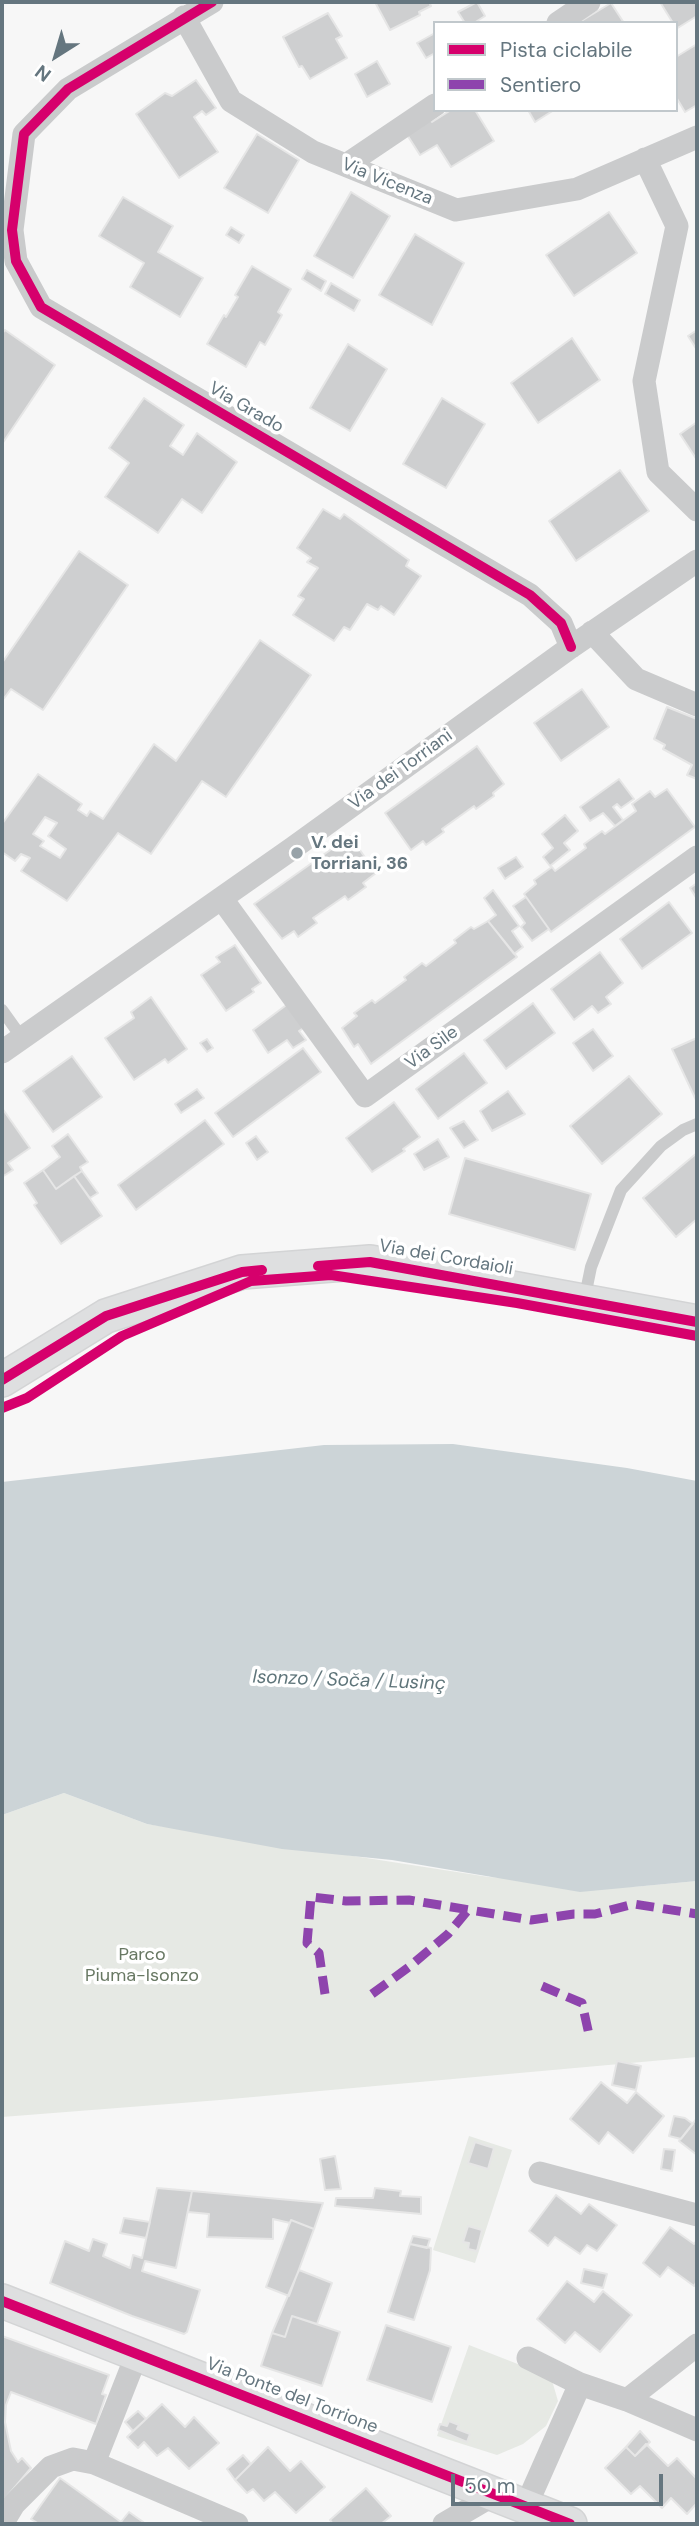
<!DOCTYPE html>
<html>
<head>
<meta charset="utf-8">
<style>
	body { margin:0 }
	#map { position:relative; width:699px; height:2526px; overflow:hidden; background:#f7f7f7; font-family:"DM Sans",sans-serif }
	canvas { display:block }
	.frame { position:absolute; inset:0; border:4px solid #65767f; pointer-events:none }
	.legend { position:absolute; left:433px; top:21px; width:245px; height:91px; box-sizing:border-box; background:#fff; border:2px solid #c1c8cc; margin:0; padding:9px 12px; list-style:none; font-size:21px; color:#65767f }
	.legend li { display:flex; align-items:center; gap:14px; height:35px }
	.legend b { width:35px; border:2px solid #c1c8cc }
	.north { position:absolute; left:21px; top:21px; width:70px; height:70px; -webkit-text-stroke:5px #fff; paint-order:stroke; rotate:217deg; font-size:19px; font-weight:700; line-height:28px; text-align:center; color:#65767f }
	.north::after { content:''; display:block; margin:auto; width:24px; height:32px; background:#65767f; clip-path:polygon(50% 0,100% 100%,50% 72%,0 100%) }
	.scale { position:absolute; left:451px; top:2474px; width:212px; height:32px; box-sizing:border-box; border:4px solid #65767f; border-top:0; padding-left:9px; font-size:21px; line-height:24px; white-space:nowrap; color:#65767f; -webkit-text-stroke:5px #fff; paint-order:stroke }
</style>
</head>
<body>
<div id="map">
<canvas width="699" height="2526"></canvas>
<div class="frame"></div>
<ul class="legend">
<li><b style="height:9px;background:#d6006c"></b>Pista ciclabile</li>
<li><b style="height:9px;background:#8e44ad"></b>Sentiero</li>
</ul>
<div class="north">N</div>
<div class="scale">50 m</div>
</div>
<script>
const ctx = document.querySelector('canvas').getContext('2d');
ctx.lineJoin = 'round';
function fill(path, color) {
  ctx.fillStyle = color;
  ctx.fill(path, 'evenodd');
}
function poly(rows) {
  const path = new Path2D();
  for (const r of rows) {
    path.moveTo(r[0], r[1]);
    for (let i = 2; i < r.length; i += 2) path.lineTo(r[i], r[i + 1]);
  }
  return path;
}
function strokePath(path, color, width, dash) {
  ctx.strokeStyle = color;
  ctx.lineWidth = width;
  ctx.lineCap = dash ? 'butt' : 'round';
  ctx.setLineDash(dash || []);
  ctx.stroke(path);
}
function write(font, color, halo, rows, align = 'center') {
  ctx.font = font + ' "DM Sans",sans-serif';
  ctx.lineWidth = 7;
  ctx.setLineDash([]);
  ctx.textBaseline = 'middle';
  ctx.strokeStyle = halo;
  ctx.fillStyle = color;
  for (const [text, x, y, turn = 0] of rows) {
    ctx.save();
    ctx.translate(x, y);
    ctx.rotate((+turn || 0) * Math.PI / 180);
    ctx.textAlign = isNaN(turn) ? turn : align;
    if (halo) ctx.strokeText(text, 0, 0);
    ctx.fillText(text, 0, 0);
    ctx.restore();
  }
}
fill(poly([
	[64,1793,147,1824,489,1877,632,1887,697,1881,697,2057,220,2100,2,2117,2,1815],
	[469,2136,512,2150,475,2263,433,2250],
	[469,2345,551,2377,558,2401,546,2426,523,2444,497,2455,437,2436]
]), '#e6e9e4');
fill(poly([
	[453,1444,627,1468,697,1481,697,1881,580,1892,392,1860,282,1849,147,1824,64,1793,2,1815,2,1482,324,1445]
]), '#ccd4d7');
const building = poly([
	[375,2,429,2,431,6,419,12,420,15,390,30,375,2],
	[477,2,485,16,474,23,465,23,458,12,477,2],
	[660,2,697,2,697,16,676,29,676,23,673,23,660,2],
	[611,3,624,23,578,23,611,3],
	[328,13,342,36,336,39,347,58,310,79,302,66,299,67,283,37,328,13],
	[435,33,435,53,426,58,417,43,435,33],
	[697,44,697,105,685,112,676,97,676,57,697,44],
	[377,61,390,84,367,97,355,74,377,61],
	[196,80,216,108,206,115,202,111,194,117,218,152,179,178,136,114,165,93,172,96,196,80],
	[451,110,475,110,494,141,451,167,437,145,420,155,406,133,430,119,432,122,451,110],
	[528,110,554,110,535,122,528,110],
	[257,134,299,160,268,213,224,188,257,134],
	[351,192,390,216,353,278,314,256,351,192],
	[123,197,173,226,158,252,203,278,180,317,130,287,144,263,99,236,123,197],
	[609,212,637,253,574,296,546,255,609,212],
	[231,227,244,235,239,243,226,235,231,227],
	[415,234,464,263,432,325,379,295,415,234],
	[252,266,291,289,278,312,282,315,265,345,260,342,246,367,207,344,224,315,226,317,238,297,235,295,252,266],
	[307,270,326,281,321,291,302,279,307,270],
	[331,283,360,300,354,311,325,294,331,283],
	[5,330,55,365,2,444,2,334,5,330],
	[697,330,697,350,688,336,697,330],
	[572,338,600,380,538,423,511,383,572,338],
	[348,344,387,369,350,431,310,408,348,344],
	[144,398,184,425,170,446,183,455,197,433,237,462,202,513,182,499,158,533,105,497,129,463,109,448,144,398],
	[442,398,485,424,446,488,403,464,442,398],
	[697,422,697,460,680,434,697,422],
	[620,470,649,511,576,561,549,521,620,470],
	[323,509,340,519,344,514,409,560,406,566,421,576,394,615,381,606,378,610,367,604,350,630,344,627,334,641,293,615,304,599,298,596,318,568,307,562,311,558,297,548,323,509],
	[79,551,128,585,43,710,11,689,2,701,2,663,79,551],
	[260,640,311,675,226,797,202,781,151,854,118,833,67,901,21,871,30,858,21,854,15,861,2,852,2,824,38,774,82,804,78,810,87,816,90,811,103,819,154,744,176,761,260,640],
	[45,817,57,823,48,836,66,849,60,858,40,846,44,841,33,834,45,817],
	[582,689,609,727,561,761,534,723,582,689],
	[667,707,697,719,697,779,687,775,692,765,663,749,665,745,654,739,667,707],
	[477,746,504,784,493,793,494,796,476,809,474,806,442,829,444,832,426,845,423,841,411,850,385,813,477,746],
	[619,779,634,799,621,808,617,804,613,807,623,820,615,826,603,813,590,821,580,807,619,779],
	[667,789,695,827,551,932,524,894,536,884,534,880,552,867,555,871,586,848,584,844,602,831,605,834,636,811,632,804,650,791,655,797,667,789],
	[565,815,578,831,564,843,570,850,550,866,543,857,553,848,542,834,565,815],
	[350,836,376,873,363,883,366,887,348,900,345,896,313,918,317,923,298,937,294,931,282,939,254,904,350,836],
	[516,857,523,867,505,879,498,868,516,857],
	[697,883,697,899,690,888,697,883],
	[493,890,519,926,512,931,523,947,514,954,488,921,496,915,484,898,493,890],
	[526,897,549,929,532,941,521,927,525,923,513,906,526,897],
	[669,902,692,933,642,969,620,939,669,902],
	[488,921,517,957,371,1064,358,1044,354,1047,342,1028,357,1016,354,1013,372,1000,375,1003,406,980,404,977,422,963,426,966,456,943,454,940,471,927,474,929,488,921],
	[235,945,261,983,252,989,254,992,226,1011,201,975,220,962,216,957,235,945],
	[600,952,623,983,606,997,611,1004,598,1013,592,1006,574,1020,551,989,600,952],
	[151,997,187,1049,168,1063,165,1059,134,1080,105,1038,134,1018,131,1012,151,997],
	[289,1003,305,1027,299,1031,306,1040,293,1048,287,1040,268,1053,253,1030,289,1003],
	[533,1003,555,1033,506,1069,484,1040,533,1003],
	[593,1029,613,1056,593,1071,573,1043,593,1029],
	[697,1038,697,1099,696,1100,672,1049,697,1038],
	[207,1039,213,1048,207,1052,200,1043,207,1039],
	[303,1048,321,1072,233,1137,215,1113,303,1048],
	[464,1053,487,1083,438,1119,416,1089,464,1053],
	[72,1056,102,1097,53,1132,23,1091,72,1056],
	[629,1076,662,1114,602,1164,570,1126,629,1076],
	[197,1089,204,1098,181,1113,175,1104,197,1089],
	[508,1091,525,1114,492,1131,480,1111,508,1091],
	[394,1102,420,1137,403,1149,405,1151,372,1172,346,1138,394,1102],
	[2,1108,30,1148,8,1163,13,1170,2,1177,2,1108],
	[205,1120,224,1144,136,1210,118,1185,205,1120],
	[464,1121,478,1140,464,1148,450,1128,464,1121],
	[68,1134,88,1162,80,1167,82,1171,56,1189,43,1170,60,1157,52,1146,68,1134],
	[256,1136,268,1152,257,1160,246,1143,256,1136],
	[438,1139,449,1157,424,1170,414,1154,438,1139],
	[697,1153,697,1219,676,1237,643,1198,697,1153],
	[465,1158,591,1194,575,1250,449,1214,465,1158],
	[43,1170,56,1189,74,1176,102,1216,61,1244,34,1205,37,1203,24,1183,43,1170],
	[82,1171,98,1193,90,1198,74,1176,82,1171],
	[617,2061,641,2066,636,2090,612,2085,617,2061],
	[601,2082,627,2103,636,2092,664,2116,633,2153,608,2132,599,2144,570,2119,601,2082],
	[674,2116,685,2118,693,2124,681,2139,669,2136,674,2116],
	[697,2118,697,2155,679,2141,697,2118],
	[475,2142,494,2148,488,2169,468,2163,475,2142],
	[664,2149,675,2150,672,2171,661,2169,664,2149],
	[335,2156,341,2189,325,2190,320,2159,335,2156],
	[157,2188,192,2191,176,2268,145,2261,142,2271,200,2290,187,2332,184,2334,132,2316,50,2283,65,2241,89,2251,93,2239,107,2244,103,2256,130,2268,133,2255,142,2258,157,2188],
	[375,2188,401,2191,400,2196,421,2197,421,2214,335,2206,336,2198,373,2198,375,2188],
	[192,2191,323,2203,314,2229,291,2220,290,2223,273,2219,273,2239,207,2237,209,2214,188,2212,192,2191],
	[556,2195,581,2214,589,2204,617,2225,597,2251,587,2245,580,2254,555,2237,548,2246,529,2231,556,2195],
	[124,2218,150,2222,146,2238,120,2233,124,2218],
	[291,2220,314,2229,289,2296,266,2287,291,2220],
	[468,2226,482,2230,477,2251,468,2249,469,2243,463,2242,468,2226],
	[670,2227,694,2244,697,2240,697,2281,694,2286,668,2267,660,2277,643,2263,670,2227],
	[413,2236,430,2239,427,2248,410,2244,413,2236],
	[410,2244,431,2248,430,2270,414,2320,388,2312,410,2244],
	[584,2269,607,2274,603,2288,581,2283,584,2269],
	[299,2270,332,2283,317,2324,292,2316,285,2337,272,2333,299,2270],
	[567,2281,594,2302,603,2291,632,2315,600,2352,575,2332,565,2343,537,2319,567,2281],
	[292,2316,340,2332,322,2386,261,2366,272,2333,285,2337,292,2316],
	[386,2325,451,2347,432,2402,367,2380,386,2325],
	[2,2336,109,2375,102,2394,106,2395,96,2424,11,2392,6,2405,5,2422,11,2451,18,2462,22,2458,31,2468,4,2500,2,2498,2,2336],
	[162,2404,185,2427,194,2417,219,2443,189,2469,168,2448,157,2456,144,2442,138,2448,127,2437,162,2404],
	[138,2411,146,2419,133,2431,125,2422,138,2411],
	[449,2421,459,2425,457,2429,470,2434,467,2442,438,2430,440,2424,447,2426,449,2421],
	[640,2431,650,2442,635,2456,626,2447,640,2431],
	[646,2444,668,2466,677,2458,697,2479,697,2503,687,2514,671,2498,662,2508,640,2486,631,2494,605,2468,626,2447,635,2456,646,2444],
	[268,2447,290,2471,301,2461,325,2487,296,2513,275,2492,264,2501,253,2489,247,2493,235,2480,268,2447],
	[243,2455,251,2464,235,2480,227,2469,243,2455],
	[60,2478,121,2522,129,2512,146,2524,39,2524,31,2519,60,2478],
	[366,2488,391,2516,381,2524,333,2524,330,2520,366,2488]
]);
fill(building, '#cecfd0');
strokePath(building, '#e6e6e6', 2);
const secondary = poly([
	[2,1380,106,1316,242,1272,370,1262,697,1322],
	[2,2301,570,2524]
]);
strokePath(secondary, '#d3d4d5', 36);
strokePath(poly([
	[2,1010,22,1038],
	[584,1301,591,1267,621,1190,661,1146,683,1130,697,1124]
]), '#cacbcc', 12);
strokePath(poly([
	[212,2,68,89,24,134,12,230,16,261,41,307,530,595,561,623,571,647],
	[184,17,231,101,313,152,456,210,577,189,697,137],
	[558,23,589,2],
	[645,159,677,226,644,381,658,472,697,510],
	[346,165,435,105],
	[592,632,636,679,697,705],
	[222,899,365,1096,697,857],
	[2,1052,293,848,571,647,697,561],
	[540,2173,697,2215],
	[528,2358,580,2384,627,2400,697,2430],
	[627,2400,697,2345],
	[94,2463,137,2354],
	[526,2506,580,2384],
	[2,2524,14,2504,51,2467,73,2459,94,2463,237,2524],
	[444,2524,495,2494]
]), '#cacbcc', 23);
strokePath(secondary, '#dedfe0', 33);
strokePath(poly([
	[542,1986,582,2003,590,2039],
	[325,1994,319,1953,307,1943,311,1897,346,1901,409,1900,531,1920,574,1914,595,1914,634,1904,697,1914],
	[372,1994,409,1967,448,1934,469,1909]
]), '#8e44ad', 9, [18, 9]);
strokePath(poly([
	[212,2,68,89,24,134,12,230,16,261,41,307,530,595,561,623,571,647],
	[318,1266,370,1262,697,1322],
	[2,1380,106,1316,242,1272,262,1270],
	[2,1408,27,1398,122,1336,251,1281,331,1275,517,1303,697,1336],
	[2,2301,570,2524]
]), '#d6006c', 10);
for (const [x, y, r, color] of [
	[297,853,7,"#98a3a9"]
]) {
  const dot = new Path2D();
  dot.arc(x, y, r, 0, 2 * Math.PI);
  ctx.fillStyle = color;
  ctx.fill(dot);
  strokePath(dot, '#fff', 2.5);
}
write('18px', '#65767f', '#fff', [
	["Via Vicenza",387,182,22],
	["Via Grado",246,408,30],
	["Via dei Torriani",401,770,-36],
	["Via Sile",432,1048,-36],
	["Via dei Cordaioli",446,1258,10],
	["Via Ponte del Torrione",292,2396,21]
]);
write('bold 18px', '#65767f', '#fff', [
	["V. dei",311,843],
	["Torriani, 36",311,864]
], 'left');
write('18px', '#687863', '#fff', [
	["Parco",142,1955],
	["Piuma-Isonzo",142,1976]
]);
write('italic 19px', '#5f757a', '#fff', [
	["Isonzo / Soča / Lusinç",349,1681,2]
]);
</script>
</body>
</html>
